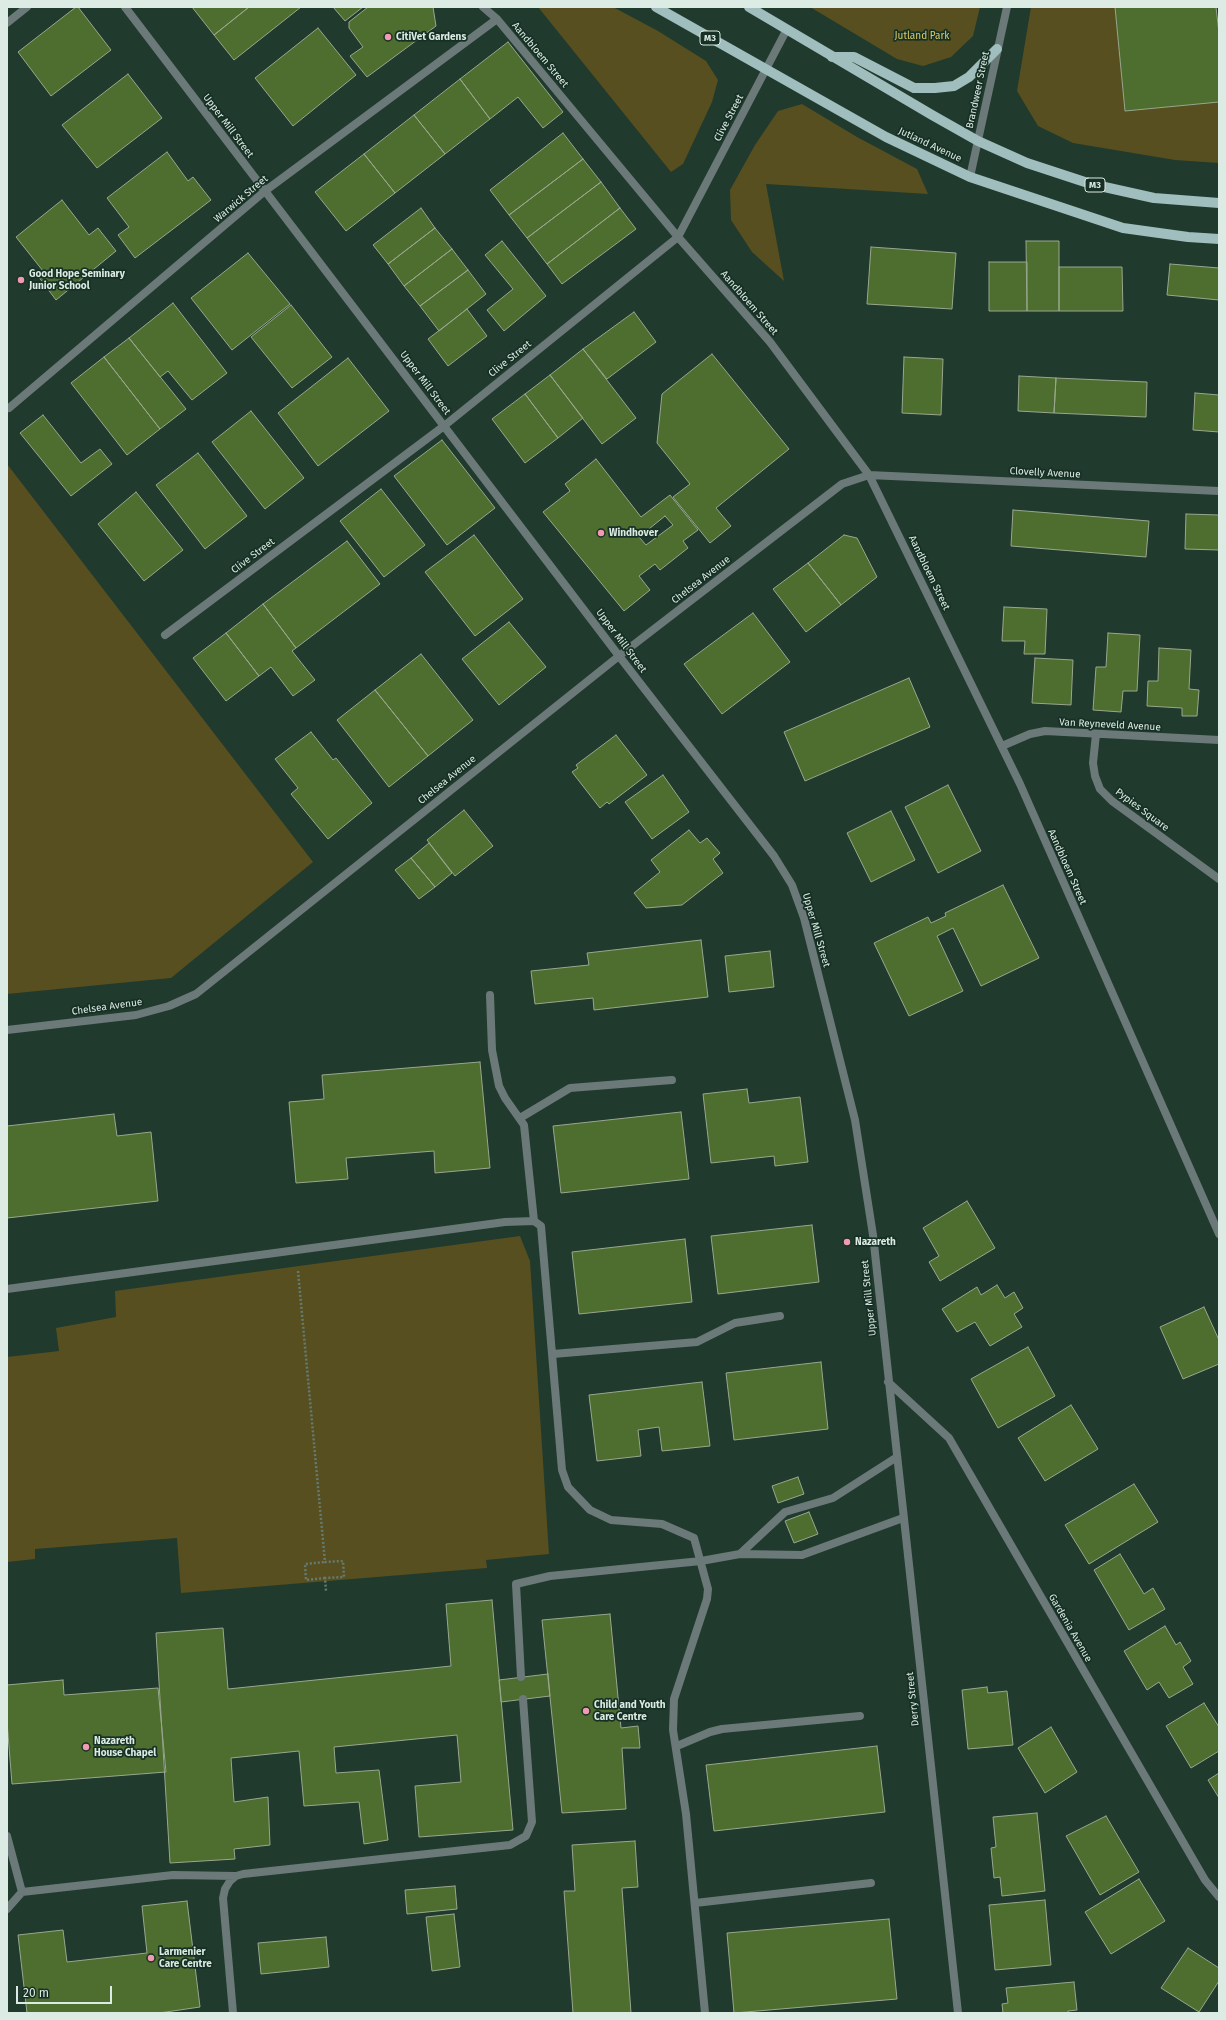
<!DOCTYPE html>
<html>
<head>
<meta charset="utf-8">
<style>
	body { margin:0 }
	#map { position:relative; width:1226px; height:2020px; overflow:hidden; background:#203a2e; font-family:"Fira Sans",sans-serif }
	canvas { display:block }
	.frame { position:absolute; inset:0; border:8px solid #dcebe3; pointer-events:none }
	.scale { position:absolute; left:16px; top:1986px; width:96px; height:18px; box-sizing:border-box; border:2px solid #dcebe3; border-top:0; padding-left:5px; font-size:12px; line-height:14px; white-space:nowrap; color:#dcebe3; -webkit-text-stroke:3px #163025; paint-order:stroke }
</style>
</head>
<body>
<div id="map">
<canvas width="1226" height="2020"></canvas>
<div class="frame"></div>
<div class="scale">20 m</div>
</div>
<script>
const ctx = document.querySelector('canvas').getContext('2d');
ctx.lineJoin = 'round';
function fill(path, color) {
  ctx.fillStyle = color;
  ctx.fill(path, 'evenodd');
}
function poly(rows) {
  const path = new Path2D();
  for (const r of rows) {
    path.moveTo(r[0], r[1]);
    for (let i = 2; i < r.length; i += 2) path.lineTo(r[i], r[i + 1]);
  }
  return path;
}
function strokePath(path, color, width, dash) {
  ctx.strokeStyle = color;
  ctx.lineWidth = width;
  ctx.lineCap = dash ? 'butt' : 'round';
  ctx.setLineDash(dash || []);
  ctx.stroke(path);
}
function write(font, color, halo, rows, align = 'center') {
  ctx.font = font + ' "Fira Sans",sans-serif';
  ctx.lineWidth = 3.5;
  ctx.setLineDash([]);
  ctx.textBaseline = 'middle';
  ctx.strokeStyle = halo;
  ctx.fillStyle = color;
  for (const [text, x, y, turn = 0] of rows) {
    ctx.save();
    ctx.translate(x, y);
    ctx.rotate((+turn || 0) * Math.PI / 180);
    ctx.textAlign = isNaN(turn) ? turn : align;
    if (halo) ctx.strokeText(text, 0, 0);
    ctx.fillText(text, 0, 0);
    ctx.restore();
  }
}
fill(poly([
	[538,7,613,7,658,31,706,61,718,80,712,102,683,164,671,172],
	[810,7,980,7,973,36,951,57,923,66,897,59],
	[1031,7,1115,7,1125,111,1219,102,1219,163,1175,160,1073,143,1038,126,1017,91],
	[802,104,857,137,917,169,928,194,766,184,784,281,752,252,731,220,730,190,755,145,778,111],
	[7,464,313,862,171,978,7,994],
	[520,1236,530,1261,549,1554,486,1560,487,1568,181,1593,177,1538,35,1549,35,1559,7,1562,7,1357,59,1351,56,1328,116,1317,115,1291]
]), '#574f1f');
const building = poly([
	[76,7,78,7,111,50,51,96,18,52,76,7],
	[192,7,249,7,214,35,192,7],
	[249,7,301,7,234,60,214,35,249,7],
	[333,7,363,7,345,21,333,7],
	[368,7,433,7,436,26,367,77,350,56,363,47,349,28,349,22,368,7],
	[1115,7,1216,7,1219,33,1219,102,1125,111,1115,7],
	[318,28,356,75,293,126,255,78,318,28],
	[508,42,563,112,543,128,518,97,490,119,460,79,508,42],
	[128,74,162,118,97,168,62,125,128,74],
	[460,79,490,119,445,154,414,115,460,79],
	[414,115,445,154,395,193,364,154,414,115],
	[563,133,583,159,509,215,490,190,563,133],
	[167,152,188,181,193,177,211,200,135,258,118,235,129,227,107,198,167,152],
	[364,154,395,193,346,231,315,192,364,154],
	[583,159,601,182,527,238,509,215,583,159],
	[601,182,620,208,547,264,527,238,601,182],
	[62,200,89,235,98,228,116,251,56,300,38,276,43,271,16,237,62,200],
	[421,208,435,228,388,264,373,245,421,208],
	[620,208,636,229,562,284,547,264,620,208],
	[435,228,452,249,404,286,388,264,435,228],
	[502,241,546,296,504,331,487,310,513,289,485,255,502,241],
	[1026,241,1059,241,1059,311,1027,311,1026,241],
	[871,247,956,253,952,309,867,304,871,247],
	[452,249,468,270,420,306,404,286,452,249],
	[248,253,290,304,232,350,191,298,248,253],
	[989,262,1027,262,1027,311,989,311,989,262],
	[1170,264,1219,268,1219,300,1167,295,1170,264],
	[1059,267,1122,267,1123,311,1059,311,1059,267],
	[468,270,486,294,439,331,420,306,468,270],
	[173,303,227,373,192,400,168,371,160,377,129,338,173,303],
	[291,305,332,357,292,388,251,337,291,305],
	[467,309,487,336,448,366,428,339,467,309],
	[634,312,656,342,607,379,583,349,634,312],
	[129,338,186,409,160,429,104,357,129,338],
	[583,349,636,418,602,444,550,375,583,349],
	[712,354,789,449,716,508,731,526,710,543,673,497,690,484,657,443,662,394,712,354],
	[104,357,160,429,127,455,71,383,104,357],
	[904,357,943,359,941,415,902,413,904,357],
	[348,358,389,411,318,466,278,413,348,358],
	[550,375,583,418,558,438,525,394,550,375],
	[1019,376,1056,378,1054,413,1018,411,1019,376],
	[1056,378,1147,382,1146,417,1054,413,1056,378],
	[1195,393,1219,395,1219,432,1193,430,1195,393],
	[525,394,558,438,525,463,492,419,525,394],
	[251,411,304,478,265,509,212,442,251,411],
	[43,415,81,463,100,449,112,464,71,496,20,433,43,415],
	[442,440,495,508,447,545,394,476,442,440],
	[198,453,247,516,205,549,156,485,198,453],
	[596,459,641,517,670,495,698,530,683,541,688,548,660,570,655,564,639,576,650,590,624,611,543,512,570,491,565,484,596,459],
	[665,516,673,525,646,545,639,537,665,516],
	[381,489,425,545,384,577,340,521,381,489],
	[136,492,183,550,144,581,98,524,136,492],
	[1013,510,1149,521,1146,557,1011,546,1013,510],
	[1186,514,1219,515,1219,550,1185,549,1186,514],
	[474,535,523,599,475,636,425,572,474,535],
	[844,535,857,538,877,577,841,605,808,563,844,535],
	[347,541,380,584,296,648,263,604,347,541],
	[808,563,841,605,806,632,773,589,808,563],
	[263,604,296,648,292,651,315,680,293,696,271,667,259,676,226,633,263,604],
	[1004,607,1047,609,1045,654,1024,654,1025,641,1002,641,1004,607],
	[753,613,790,662,722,714,684,664,753,613],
	[509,622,546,667,499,705,462,659,509,622],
	[226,633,259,676,226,701,193,658,226,633],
	[1108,633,1140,635,1137,691,1123,691,1121,712,1093,710,1096,667,1106,667,1108,633],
	[1159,648,1191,650,1189,689,1199,690,1197,716,1182,716,1182,708,1147,706,1148,681,1158,681,1159,648],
	[421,654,473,720,428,756,375,690,421,654],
	[1035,658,1073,660,1071,705,1032,703,1035,658],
	[909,678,930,727,805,781,784,732,909,678],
	[375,690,428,756,389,787,337,720,375,690],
	[311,732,333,760,336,758,372,803,328,839,291,794,298,788,275,759,311,732],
	[616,735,647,775,609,804,607,802,600,808,572,772,578,768,576,765,616,735],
	[663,775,689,812,652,839,625,802,663,775],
	[948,785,981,851,938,873,905,807,948,785],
	[464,810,493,846,455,876,427,840,464,810],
	[891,811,915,860,871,882,847,833,891,811],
	[689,830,700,843,707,838,720,853,713,859,723,873,682,905,646,908,634,893,660,872,651,860,689,830],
	[429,843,452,873,435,887,411,858,429,843],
	[411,858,435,887,419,899,395,870,411,858],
	[1003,885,1039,958,981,986,953,928,937,936,963,991,909,1016,874,943,928,917,931,923,946,916,945,913,1003,885],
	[701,940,708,997,594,1010,593,998,535,1004,531,971,589,965,587,953,701,940],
	[770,951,774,987,729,992,725,956,770,951],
	[480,1062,490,1168,435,1173,434,1151,346,1158,348,1179,296,1183,289,1102,324,1099,322,1075,480,1062],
	[747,1089,749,1103,800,1097,808,1162,775,1166,774,1156,711,1163,703,1094,747,1089],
	[681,1112,689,1179,561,1193,553,1126,681,1112],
	[114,1114,117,1136,151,1132,158,1201,7,1218,7,1126,114,1114],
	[967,1201,995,1248,940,1281,929,1262,939,1256,923,1228,967,1201],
	[812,1225,819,1282,718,1294,711,1236,812,1225],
	[685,1239,692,1302,579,1314,572,1252,685,1239],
	[997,1285,1005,1298,1014,1292,1023,1308,1014,1314,1022,1327,990,1346,975,1322,957,1332,942,1309,977,1287,981,1295,997,1285],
	[1204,1307,1219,1340,1219,1364,1183,1379,1160,1327,1204,1307],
	[1028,1347,1055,1396,998,1428,971,1379,1028,1347],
	[821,1362,828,1429,734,1440,726,1373,821,1362],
	[702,1382,710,1446,662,1451,659,1427,638,1430,641,1456,597,1461,589,1395,702,1382],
	[1071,1405,1098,1449,1045,1481,1018,1438,1071,1405],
	[798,1477,804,1494,778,1503,772,1486,798,1477],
	[1134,1484,1158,1522,1089,1564,1065,1525,1134,1484],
	[809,1512,818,1534,794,1543,785,1521,809,1512],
	[1120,1554,1144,1594,1153,1588,1165,1609,1129,1630,1094,1570,1120,1554],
	[492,1600,513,1830,419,1837,415,1786,461,1782,457,1735,334,1747,336,1773,379,1770,388,1840,364,1844,359,1802,304,1806,299,1751,231,1758,234,1802,268,1797,270,1845,234,1849,235,1859,170,1863,156,1633,223,1628,228,1689,451,1666,446,1604,492,1600],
	[610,1614,621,1728,638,1726,640,1748,622,1748,626,1809,562,1813,542,1620,610,1614],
	[1165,1626,1176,1645,1180,1642,1191,1661,1183,1667,1193,1684,1169,1698,1159,1682,1147,1690,1124,1651,1165,1626],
	[548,1674,550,1696,501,1702,499,1680,548,1674],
	[63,1680,64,1695,158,1688,166,1772,12,1784,7,1722,7,1685,63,1680],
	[987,1687,988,1693,1007,1691,1013,1745,968,1749,962,1690,987,1687],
	[1204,1703,1219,1727,1219,1751,1191,1768,1166,1726,1204,1703],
	[1051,1727,1077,1772,1045,1793,1018,1748,1051,1727],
	[877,1746,885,1812,714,1831,706,1765,877,1746],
	[1219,1773,1219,1798,1208,1780,1219,1773],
	[1037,1813,1045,1891,1002,1896,1000,1877,994,1878,991,1848,996,1847,993,1817,1037,1813],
	[1106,1816,1139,1872,1100,1895,1066,1836,1106,1816],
	[635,1841,638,1887,622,1888,631,2013,573,2013,564,1891,575,1891,572,1845,635,1841],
	[1139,1879,1165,1921,1111,1954,1085,1912,1139,1879],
	[455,1886,457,1909,407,1914,405,1890,455,1886],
	[1045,1900,1051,1965,995,1970,989,1905,1045,1900],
	[187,1901,200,2007,159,2013,27,2013,18,1935,63,1930,67,1962,147,1953,142,1906,187,1901],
	[454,1914,460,1967,432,1971,426,1917,454,1914],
	[889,1919,897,1999,734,2013,727,1933,889,1919],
	[326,1937,329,1967,261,1974,258,1943,326,1937],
	[1188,1948,1219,1968,1219,1981,1199,2012,1161,1988,1188,1948],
	[1074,1982,1077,2010,1068,2011,1068,2013,1003,2013,1002,2004,1008,2003,1006,1988,1074,1982]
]);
fill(building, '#4d6e2e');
strokePath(building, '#99a78e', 1);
strokePath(poly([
	[298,1271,325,1562,343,1561,344,1577,325,1578,326,1591],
	[325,1578,306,1580,305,1564,325,1562]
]), '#657b70', 2.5, [2, 2]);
strokePath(poly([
	[490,995,492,1050,499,1086,505,1098,524,1125,534,1221],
	[520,1118,570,1088,672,1080],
	[7,1289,505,1222,534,1221,541,1226,562,1470,568,1487,590,1510,611,1520,662,1524,694,1538,708,1589,707,1599,674,1699,673,1730,686,1814,705,2013],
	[553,1354,697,1342,735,1323,780,1316],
	[740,1554,785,1512,833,1498,897,1457],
	[521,1677,516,1584,550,1576,701,1561,740,1554,802,1555,903,1518],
	[677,1746,710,1732,722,1729,860,1716],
	[7,1836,22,1892,7,1909],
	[22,1892,173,1875,236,1876],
	[695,1903,871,1883],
	[233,2013,223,1898,225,1889,230,1881,236,1876,243,1874,510,1845,526,1836,532,1822,523,1699]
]), '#6b7979', 8);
strokePath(poly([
	[125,7,619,656,774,856,792,885,804,918,855,1120,873,1235,958,2013],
	[483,7,497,19,678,237,770,342,869,475,1020,784,1219,1234],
	[7,23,27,7],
	[970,177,1007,7],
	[9,408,265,191,497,19],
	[165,635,444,426,678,237,787,29],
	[1096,734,1093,763,1095,776,1100,789,1112,801,1219,879],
	[1002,746,1030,734,1045,731,1219,740],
	[7,1030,136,1015,169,1006,196,994,619,656,842,484,869,475,1219,491],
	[888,1382,949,1438,1205,1880,1219,1897]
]), '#6b7979', 8);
strokePath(poly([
	[656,7,886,137,970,177,1123,228,1188,237,1219,239],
	[749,7,932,115,978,141,1027,163,1091,184,1154,198,1219,203],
	[832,57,854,57,914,88,935,88,954,86,969,77,997,49]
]), '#a0bebe', 10);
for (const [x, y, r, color] of [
	[388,37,4,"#f19ab1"],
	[21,280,4,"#f19ab1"],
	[601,533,4,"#f19ab1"],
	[847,1242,4,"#f19ab1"],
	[586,1711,4,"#f19ab1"],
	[86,1747,4,"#f19ab1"],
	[151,1958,4,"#f19ab1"]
]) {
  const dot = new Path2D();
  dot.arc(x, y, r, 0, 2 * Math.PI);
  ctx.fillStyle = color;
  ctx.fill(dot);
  strokePath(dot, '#163025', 1.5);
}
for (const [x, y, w] of [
	[710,38,20],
	[1095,185,20]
]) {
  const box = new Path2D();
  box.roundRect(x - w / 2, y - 7, w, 14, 3);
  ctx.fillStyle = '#163025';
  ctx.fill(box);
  strokePath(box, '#dcebe3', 1);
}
write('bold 9px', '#dcebe3', null, [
	["M3",710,38],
	["M3",1095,185]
]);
write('10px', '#e0ce64', '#163025', [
	["Jutland Park",922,36]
]);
write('bold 10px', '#dcebe3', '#163025', [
	["CitiVet Gardens",396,37],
	["Good Hope Seminary",29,274],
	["Junior School",29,286],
	["Windhover",609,533],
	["Nazareth",855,1242],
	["Child and Youth",594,1705],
	["Care Centre",594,1717],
	["Nazareth",94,1741],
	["House Chapel",94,1753],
	["Larmenier",159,1952],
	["Care Centre",159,1964]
], 'left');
write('10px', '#dcebe3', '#163025', [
	["Aandbloem Street",540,55,50],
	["Brandweer Street",978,90,-78],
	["Clive Street",729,118,-62],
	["Upper Mill Street",228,126,53],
	["Jutland Avenue",930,145,25],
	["Warwick Street",241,199,-40],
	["Aandbloem Street",749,303,49],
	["Clive Street",510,359,-39],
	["Upper Mill Street",425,383,53],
	["Clovelly Avenue",1045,473,3],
	["Clive Street",253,556,-37],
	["Aandbloem Street",929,573,64],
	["Chelsea Avenue",701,580,-38],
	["Upper Mill Street",621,641,53],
	["Van Reyneveld Avenue",1110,725,3],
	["Chelsea Avenue",447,780,-39],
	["Pypies Square",1142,810,37],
	["Aandbloem Street",1067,867,66],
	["Upper Mill Street",816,930,74],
	["Chelsea Avenue",107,1007,-8],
	["Upper Mill Street",869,1298,-96],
	["Gardenia Avenue",1070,1628,60],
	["Derry Street",913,1699,-96]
]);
</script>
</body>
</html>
